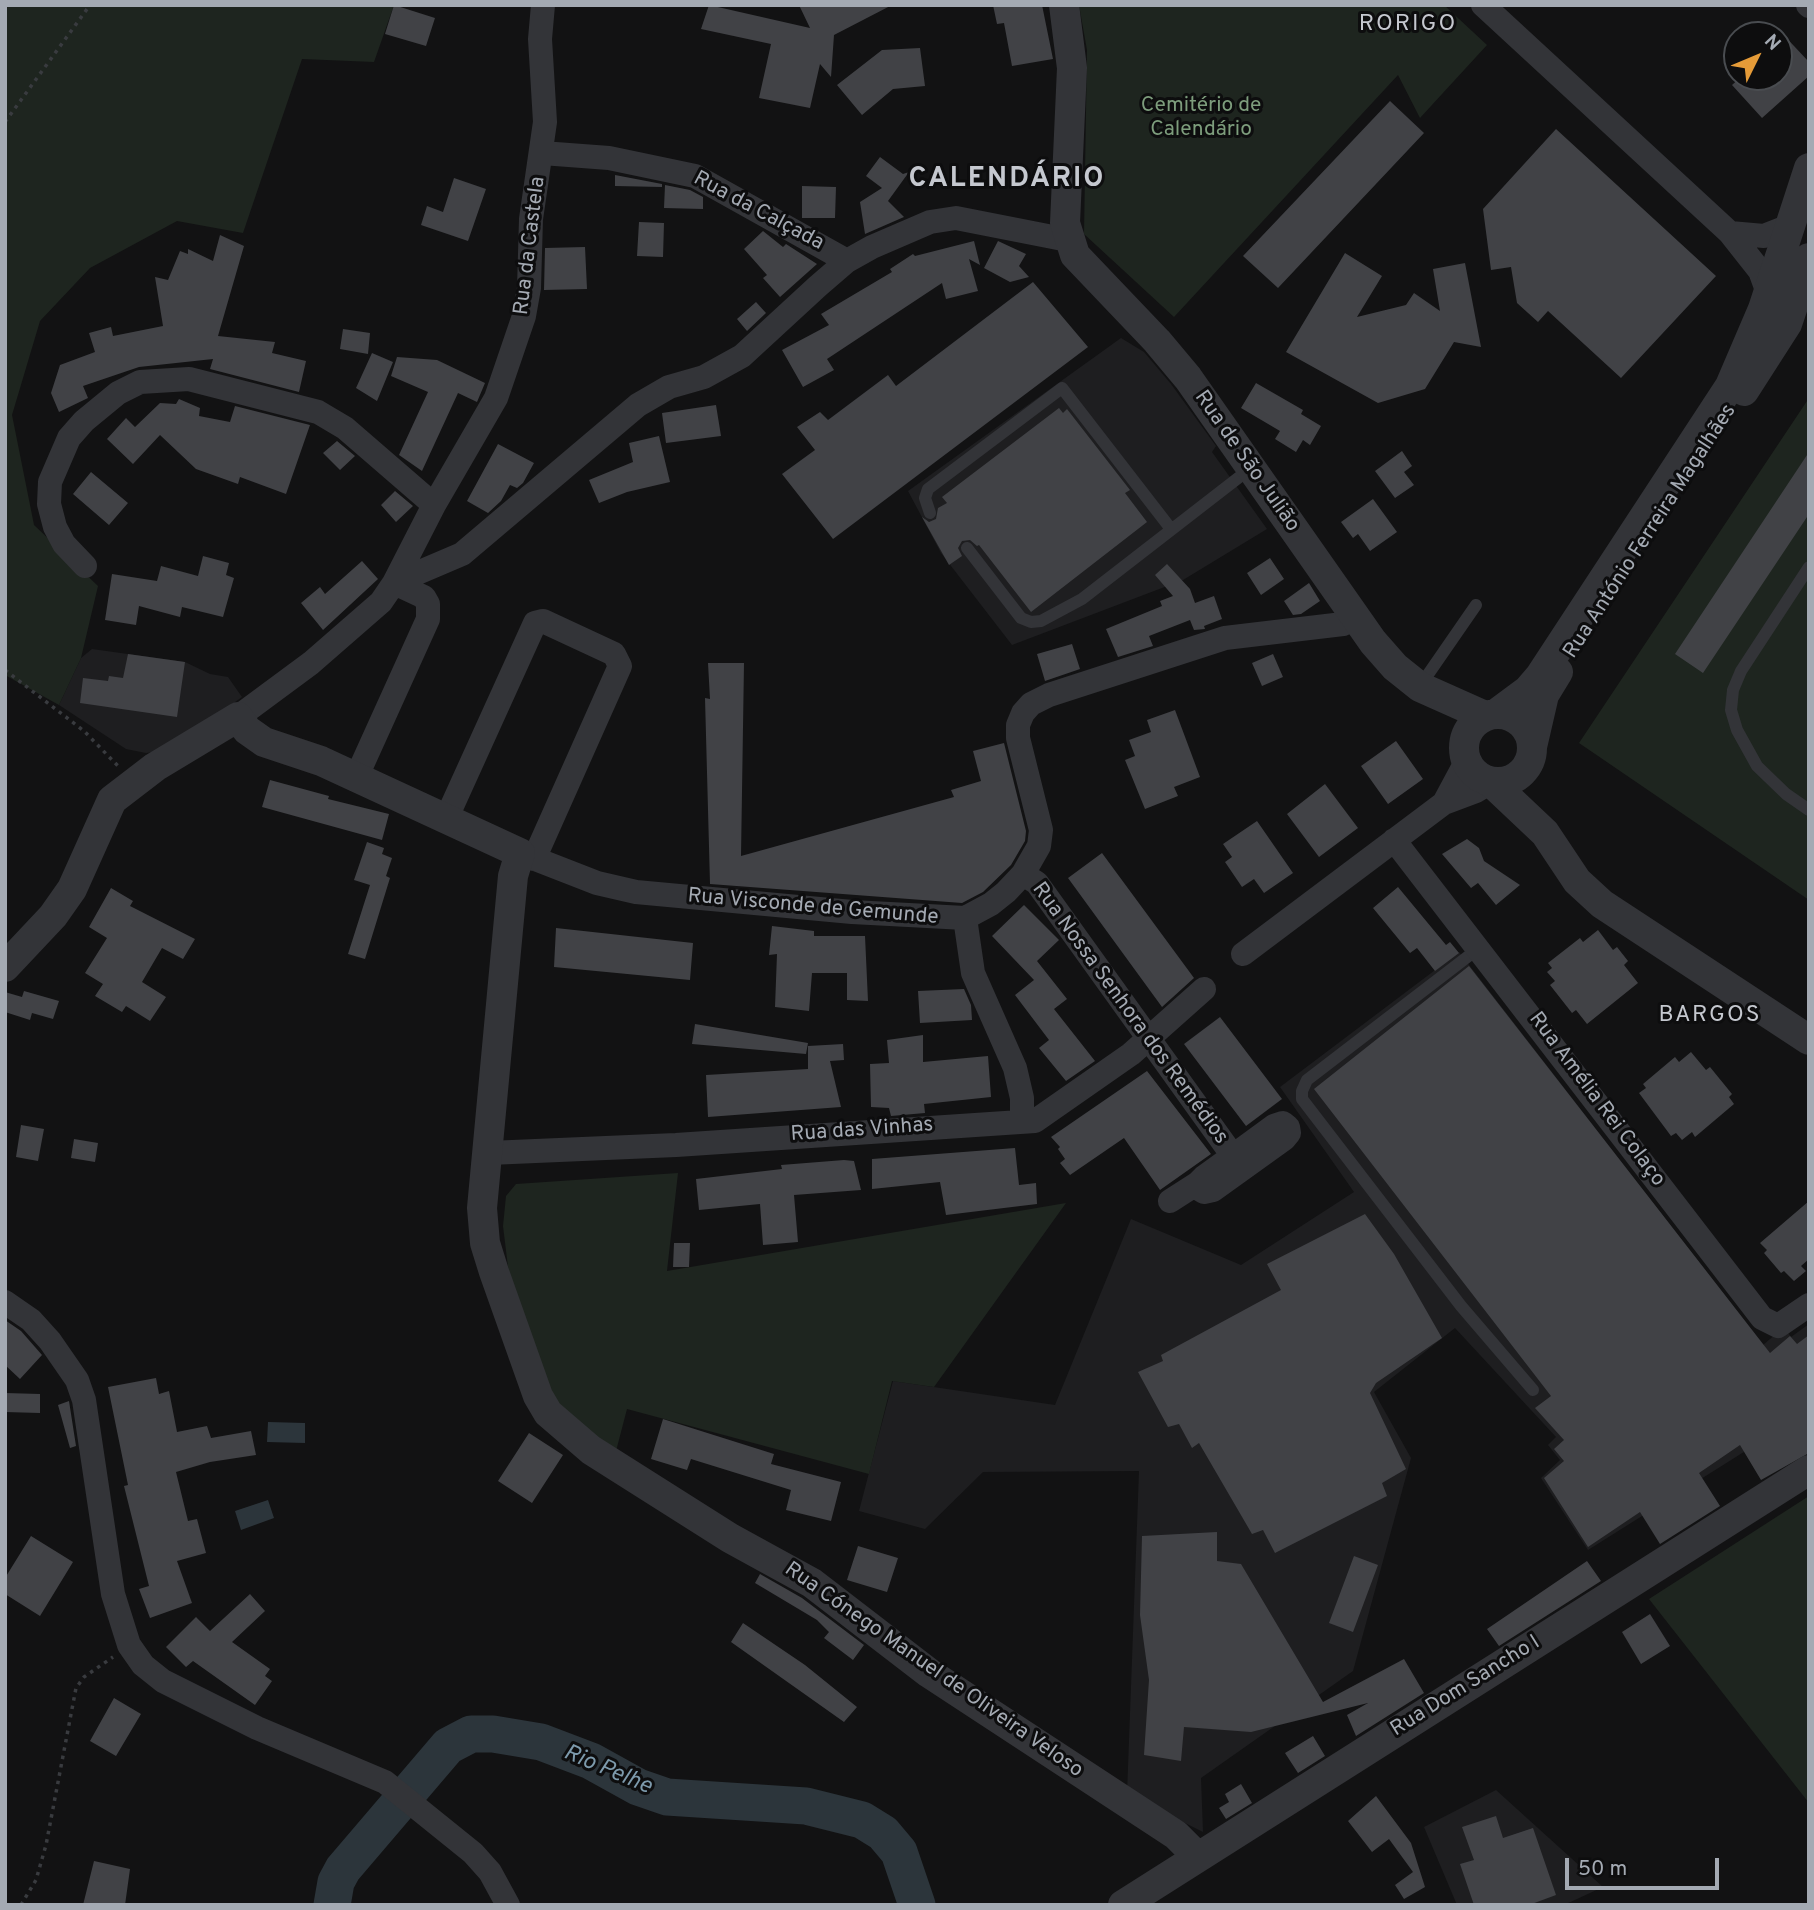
<!DOCTYPE html>
<html>
<head>
<meta charset="utf-8">
<style>
	body { margin:0 }
	#map { position:relative; width:1814px; height:1910px; overflow:hidden; background:#121213; font-family:Overpass,sans-serif }
	canvas { display:block }
	.frame { position:absolute; inset:0; border:7px solid #a4aab3; pointer-events:none }
	.north { position:absolute; left:1723px; top:21px; width:70px; height:70px; box-sizing:border-box; background:#0d0d0e; border:2px solid #494c50; border-radius:50%; rotate:47deg; font-size:19px; font-weight:700; line-height:28px; text-align:center; color:#a4aab3 }
	.north::after { content:''; display:block; margin:auto; width:24px; height:32px; background:#e59b38; clip-path:polygon(50% 0,100% 100%,50% 72%,0 100%) }
	.scale { position:absolute; left:1565px; top:1858px; width:154px; height:32px; box-sizing:border-box; border:4px solid #a4aab3; border-top:0; padding-left:9px; font-size:21px; line-height:24px; white-space:nowrap; color:#a4aab3; -webkit-text-stroke:5px #0d0d0e; paint-order:stroke }
</style>
</head>
<body>
<div id="map">
<canvas width="1814" height="1910"></canvas>
<div class="frame"></div>
<div class="north">N</div>
<div class="scale">50 m</div>
</div>
<script>
const ctx = document.querySelector('canvas').getContext('2d');
ctx.lineJoin = 'round';
function fill(path, color) {
  ctx.fillStyle = color;
  ctx.fill(path, 'evenodd');
}
function poly(rows) {
  const path = new Path2D();
  for (const r of rows) {
    if (r.length === 3) {
      path.moveTo(r[0] + r[2], r[1]);
      path.arc(r[0], r[1], r[2], 0, 2 * Math.PI);
      continue;
    }
    path.moveTo(r[0], r[1]);
    for (let i = 2; i < r.length; i += 2) path.lineTo(r[i], r[i + 1]);
  }
  return path;
}
function strokePath(path, color, width, dash) {
  ctx.strokeStyle = color;
  ctx.lineWidth = width;
  ctx.lineCap = dash ? 'butt' : 'round';
  ctx.setLineDash(dash || []);
  ctx.stroke(path);
}
function write(font, color, halo, rows, align = 'center') {
  ctx.font = font + ' Overpass,sans-serif';
  ctx.lineWidth = 6;
  ctx.setLineDash([]);
  ctx.textBaseline = 'middle';
  ctx.strokeStyle = halo;
  ctx.fillStyle = color;
  for (const [text, x, y, turn = 0] of rows) {
    ctx.save();
    ctx.translate(x, y);
    ctx.rotate((+turn || 0) * Math.PI / 180);
    ctx.textAlign = isNaN(turn) ? turn : align;
    if (halo) ctx.strokeText(text, 0, 0);
    ctx.fillText(text, 0, 0);
    ctx.restore();
  }
}
fill(poly([
	[1121,338,1144,352,1171,384,1216,446,1212,452,1267,529,1183,580,1012,645,941,553,908,491],
	[92,649,185,662,210,674,228,677,242,697,169,750,146,753,126,749,59,705,81,658],
	[1459,952,1763,1345,1784,1327,1791,1337,1809,1324,1809,1411,1588,1550,1541,1478,1560,1460,1548,1445,1556,1437,1455,1328,1374,1392,1411,1458,1353,1671,1201,1778,1203,1832,1127,1794,1139,1471,983,1472,925,1529,859,1511,893,1381,1055,1405,1131,1219,1241,1265,1354,1192,1280,1087],
	[1496,1790,1603,1887,1564,1905,1457,1905,1424,1827]
]), '#1e1e20');
fill(poly([
	[5,5,394,5,374,62,302,59,243,233,177,221,90,268,40,321,12,415,34,525,98,586,81,658,59,705,5,675],
	[1079,5,1444,5,1487,45,1420,118,1398,75,1174,317,1084,234,1087,50],
	[1809,398,1809,900,1579,743],
	[678,1173,667,1271,1066,1203,934,1387,892,1381,869,1474,627,1409,615,1455,551,1399,510,1283,503,1226,506,1196,516,1184],
	[1809,1496,1809,1803,1649,1599]
]), '#1e251f');
fill(poly([
	[268,1422,305,1423,305,1443,267,1442],
	[268,1500,274,1518,241,1530,235,1511]
]), '#2c353b');
strokePath(poly([
	[332,1905,336,1882,343,1869,448,1746,471,1734,493,1734,541,1742,591,1761,638,1787,667,1797,806,1806,862,1820,883,1833,899,1852,917,1905]
]), '#2c353b', 37);
fill(poly([
	[394,5,435,18,426,46,385,34],
	[709,5,810,28,799,5,892,5,834,35,831,77,820,64,810,108,759,98,771,44,701,29],
	[993,5,1042,5,1053,59,1012,66,1004,23,997,24],
	[1779,30,1809,62,1809,76,1762,118,1732,85,1741,77,1779,77],
	[920,48,925,86,893,89,862,115,837,85,882,50],
	[1390,101,1424,133,1278,288,1243,256],
	[1556,129,1716,276,1621,378,1548,311,1538,322,1517,303,1511,267,1491,270,1483,209],
	[880,157,903,174,909,172,888,201,904,217,865,234,860,202,882,188,866,176],
	[615,175,662,184,662,187,615,186],
	[454,178,486,189,468,241,421,225,427,206,443,212],
	[665,185,690,190,703,197,703,209,664,208],
	[802,186,836,187,835,218,802,218],
	[639,222,664,223,663,257,637,256],
	[763,231,783,247,786,244,817,264,780,297,763,278,767,275,744,249],
	[220,235,244,246,218,336,275,342,272,353,306,361,299,392,210,369,213,359,139,367,83,386,88,398,59,412,51,393,60,365,95,352,89,333,111,327,113,336,163,326,155,277,168,280,180,251,188,254,188,249,213,261],
	[974,241,980,265,969,259,978,291,946,299,942,283,827,359,834,370,803,387,782,350,829,325,821,314,892,272,890,269,913,254,915,256],
	[998,241,1026,254,1019,266,1029,277,1010,282,984,268],
	[585,247,587,289,544,290,545,248],
	[1345,253,1382,276,1357,317,1406,305,1414,293,1440,311,1433,269,1465,263,1481,347,1454,342,1425,389,1378,403,1286,352],
	[1033,282,1088,347,833,539,782,474,815,450,797,427,820,412,828,420,888,375,896,386],
	[756,302,766,313,747,331,737,319],
	[343,329,370,333,368,354,340,349],
	[372,353,393,362,377,401,356,388],
	[397,357,437,360,485,383,477,402,458,393,422,471,399,455,428,392,391,376],
	[1256,383,1303,410,1301,414,1321,426,1310,445,1303,440,1296,452,1275,439,1280,431,1241,408],
	[179,399,200,408,199,416,230,422,235,406,310,425,286,494,240,477,238,484,196,469,160,435,133,464,107,439,126,418,135,427,160,403,176,404],
	[716,405,721,436,666,443,662,413],
	[1059,408,1063,413,1067,409,1130,490,1125,493,1147,522,1031,612,979,545,977,546,970,540,962,541,958,548,962,556,949,565,922,517,929,522,936,519,938,508,947,503,942,497],
	[659,436,670,482,627,492,599,503,589,480,633,462,629,443],
	[337,441,355,456,340,470,323,453],
	[498,444,534,463,523,483,517,488,510,485,501,501,488,513,467,501],
	[1402,451,1412,466,1404,472,1414,485,1395,498,1375,471],
	[1809,452,1809,514,1703,673,1675,654],
	[91,472,128,503,109,525,73,494],
	[395,491,413,506,396,522,381,505],
	[1373,499,1397,532,1370,551,1358,534,1353,538,1341,522],
	[203,556,229,563,226,575,234,578,223,617,182,607,180,617,139,606,136,625,105,620,112,574,157,581,161,566,198,576],
	[1270,558,1284,579,1261,595,1247,573],
	[362,561,378,579,323,630,301,603,320,587,325,594],
	[1167,564,1190,589,1195,603,1214,596,1222,619,1204,626,1205,629,1194,630,1190,620,1149,636,1153,646,1118,657,1106,629,1162,606,1160,601,1173,596,1155,575],
	[1309,583,1320,601,1301,614,1293,615,1284,601],
	[1072,644,1080,669,1045,681,1037,654],
	[128,654,185,662,177,717,80,703,83,678,108,681,109,676,123,678],
	[1273,654,1283,677,1262,686,1252,663],
	[708,663,744,663,741,856,954,797,951,790,981,781,973,751,1004,743,1026,831,1025,841,1011,865,983,892,962,903,710,884,705,698,710,699],
	[1175,710,1200,777,1174,787,1178,796,1145,809,1125,760,1135,756,1129,740,1151,732,1147,720],
	[1396,741,1423,779,1388,804,1361,766],
	[270,780,329,796,328,799,389,814,382,840,262,807],
	[1325,784,1358,828,1319,857,1287,814],
	[1257,821,1293,873,1264,893,1254,879,1242,887,1225,862,1232,857,1223,844],
	[1467,839,1479,848,1484,861,1520,885,1496,905,1478,883,1471,888,1442,854],
	[367,842,384,848,382,854,392,858,386,876,390,878,365,959,348,954,370,885,354,880],
	[1102,853,1194,978,1162,1007,1068,878],
	[1398,887,1446,945,1450,942,1459,953,1435,971,1417,948,1410,953,1373,908],
	[111,888,133,901,130,906,195,939,183,959,162,948,142,982,166,997,150,1021,126,1006,122,1012,95,996,103,984,85,973,107,938,89,927],
	[1024,905,1059,940,1037,961,1067,999,1054,1009,1095,1061,1066,1081,1039,1048,1049,1040,1015,995,1034,980,992,936],
	[772,926,814,931,814,936,865,936,868,1001,847,1000,847,973,812,973,809,1011,775,1007,777,954,769,955],
	[556,928,693,943,690,980,554,967],
	[1598,930,1613,950,1617,947,1628,961,1624,965,1638,983,1587,1024,1576,1010,1572,1013,1550,985,1555,981,1547,972,1552,968,1548,963,1580,938,1583,942],
	[1469,966,1770,1353,1790,1336,1797,1344,1809,1335,1809,1453,1761,1480,1740,1445,1699,1473,1720,1506,1660,1544,1640,1512,1588,1547,1544,1478,1564,1461,1554,1449,1564,1440,1535,1408,1551,1396,1314,1089],
	[964,989,971,1005,972,1020,920,1023,918,991],
	[24,991,59,1001,53,1019,32,1013,30,1020,5,1012,5,992,22,997],
	[1220,1017,1282,1099,1246,1126,1184,1044],
	[695,1024,808,1043,806,1054,692,1044],
	[923,1035,923,1062,988,1056,991,1097,924,1104,925,1113,891,1116,889,1108,871,1107,870,1064,889,1063,887,1040],
	[843,1044,844,1060,830,1061,841,1107,708,1117,706,1075,808,1069,808,1046],
	[1691,1052,1706,1070,1710,1067,1732,1094,1729,1097,1734,1104,1695,1137,1692,1132,1682,1140,1676,1133,1671,1136,1639,1093,1646,1088,1643,1084,1675,1057,1679,1062],
	[1147,1071,1211,1154,1160,1190,1124,1138,1070,1175,1060,1163,1065,1159,1058,1149,1060,1147,1051,1137],
	[21,1125,44,1129,38,1161,16,1157],
	[74,1139,98,1143,95,1162,71,1158],
	[1015,1148,1019,1185,1036,1183,1037,1204,946,1215,940,1182,872,1189,872,1159],
	[844,1160,854,1161,861,1190,794,1195,798,1242,763,1245,760,1204,699,1210,696,1179,782,1169,781,1165],
	[1809,1201,1809,1259,1801,1266,1806,1271,1794,1281,1784,1271,1781,1273,1764,1253,1767,1250,1760,1243],
	[1365,1214,1394,1254,1442,1338,1376,1383,1370,1393,1406,1469,1382,1483,1387,1496,1275,1553,1263,1530,1252,1534,1199,1443,1192,1448,1179,1424,1168,1427,1138,1372,1163,1361,1161,1355,1281,1290,1267,1264],
	[674,1243,690,1243,689,1267,673,1267],
	[5,1320,21,1331,42,1355,20,1379,5,1365],
	[156,1378,159,1394,169,1391,177,1432,207,1426,211,1438,251,1431,256,1455,210,1462,176,1472,188,1521,197,1519,206,1553,177,1561,192,1603,150,1618,139,1589,149,1586,124,1486,128,1485,108,1387],
	[5,1393,40,1394,40,1413,5,1412],
	[69,1401,76,1446,70,1448,58,1405],
	[663,1419,774,1454,771,1464,841,1482,831,1521,786,1510,791,1490,691,1459,687,1470,651,1459],
	[529,1433,563,1455,532,1503,498,1481],
	[1217,1532,1217,1561,1241,1564,1323,1702,1404,1659,1424,1693,1356,1736,1347,1715,1368,1703,1251,1732,1184,1727,1181,1761,1144,1755,1149,1680,1140,1615,1142,1536],
	[31,1536,73,1562,40,1616,5,1594,5,1578],
	[858,1546,898,1558,887,1592,847,1580],
	[1354,1556,1378,1565,1353,1632,1329,1623],
	[1587,1561,1601,1581,1499,1646,1487,1629],
	[760,1574,802,1598,864,1645,853,1660,824,1638,829,1632,817,1620,755,1583],
	[250,1594,265,1611,232,1642,270,1669,265,1676,272,1681,255,1705,193,1661,186,1667,166,1647,196,1617,210,1631],
	[1650,1614,1670,1646,1641,1664,1622,1632],
	[743,1623,805,1665,857,1707,844,1722,731,1642],
	[114,1698,141,1714,116,1756,90,1741],
	[1313,1736,1325,1756,1298,1773,1285,1753],
	[1241,1784,1252,1803,1226,1819,1219,1808,1229,1802,1225,1794],
	[1376,1796,1411,1843,1425,1887,1404,1899,1395,1885,1413,1872,1389,1839,1372,1852,1348,1821],
	[1496,1816,1503,1838,1533,1828,1556,1895,1529,1905,1474,1905,1460,1864,1474,1860,1462,1827],
	[94,1861,130,1869,125,1905,83,1905]
]), '#414246');
strokePath(poly([
	[5,122,90,5],
	[5,670,84,731,118,766],
	[21,1905,36,1880,46,1845,76,1688,84,1677,113,1657]
]), '#393b3f', 3.5, [3.5, 5]);
strokePath(poly([
	[930,513,925,498,928,489,1062,388,1171,529],
	[967,548,1021,618,1031,622,1041,621,1082,599,1251,468],
	[1809,567,1741,671,1733,690,1731,710,1737,730,1757,766,1786,794,1809,810],
	[1420,686,1476,605],
	[1479,948,1307,1080,1302,1091,1302,1099,1461,1306,1533,1390]
]), '#333438', 12);
strokePath(poly([
	[1483,5,1730,233,1760,271,1768,293],
	[1808,5,1809,6],
	[542,153,609,158,695,176,847,261],
	[1730,233,1764,236,1787,227],
	[85,566,64,544,55,527,49,504,50,482,69,438,84,421,118,393,140,382,189,379,318,412,345,428,434,505],
	[394,583,462,554,638,405,669,387,704,377,742,356,818,286,847,261,872,247,930,222,956,218,1068,240],
	[238,717,311,663,381,602,394,583,434,505,496,398,524,316,529,288,531,219,545,122,540,39,543,5],
	[356,778,428,619,428,604,424,597,394,583],
	[1444,803,1466,762],
	[447,817,535,623,543,621,614,654,620,666,534,859],
	[1394,840,1762,1318,1778,1326,1809,1305],
	[520,853,597,883,636,892,852,912,965,918,991,904,1006,892,1023,874,1039,846,1041,830,1018,738,1018,725,1023,713,1031,704,1049,695,1225,638,1343,624,1354,619],
	[1023,874,1037,883,1233,1156,1274,1126,1283,1123,1288,1127,1289,1133,1284,1139,1213,1190,1204,1192,1199,1189,1198,1183,1204,1177,1233,1156],
	[965,918,973,973,1015,1068,1022,1098,1022,1120],
	[1243,954,1444,803,1476,791,1491,782],
	[489,1153,676,1145,1035,1121,1131,1054,1204,989],
	[1170,1201,1198,1183],
	[5,1302,31,1320,50,1341,77,1380,84,1400,113,1594,129,1645,143,1665,163,1681,257,1728,385,1782,473,1853,490,1872,508,1905]
]), '#333438', 24);
strokePath(poly([
	[1064,5,1072,68,1065,223,1075,255,1157,341,1188,378,1373,642,1395,667,1420,687,1485,716],
	[1744,391,1787,324,1809,258],
	[1497,713,1528,690,1540,676,1730,386,1763,309,1809,168],
	[1498,748,34],
	[1532,747,1544,695,1558,672],
	[1491,782,1545,833,1577,881,1602,904,1809,1040],
	[5,967,53,916,72,889,112,800,155,767,238,717,247,730,264,742,321,761,520,853,513,876,482,1208,485,1243,494,1272,538,1396,548,1413,591,1450,730,1538,812,1583,929,1673,1176,1835,1198,1857],
	[1123,1905,1809,1470]
]), '#333438', 30);
write('21px', '#7d9d7c', '#0d0d0e', [
	["Cemitério de",1201,107],
	["Calendário",1201,131]
]);
write('21px', '#a4aab3', '#0d0d0e', [
	["Rua da Calçada",758,212,28],
	["Rua da Castela",531,246,-83],
	["Rua de São Julião",1246,462,55],
	["Rua António Ferreira Magalhães",1651,532,-57],
	["Rua Visconde de Gemunde",813,908,5],
	["Rua Nossa Senhora dos Remédios",1129,1014,54],
	["Rua Amélia Rei Colaço",1596,1100,53],
	["Rua das Vinhas",862,1131,-4],
	["Rua Cónego Manuel de Oliveira Veloso",933,1671,35],
	["Rua Dom Sancho I",1466,1687,-32]
]);
ctx.letterSpacing = '2px';
write('23px', '#c5c8cf', '#0d0d0e', [
	["RORIGO",1408,25],
	["BARGOS",1710,1016]
]);
ctx.letterSpacing = '0px';
write('italic 23px', '#7d9aac', '#0d0d0e', [
	["Rio Pelhe",607,1771,23]
]);
ctx.letterSpacing = '2px';
write('bold 28px', '#c5c8cf', '#0d0d0e', [
	["CALENDÁRIO",1007,180]
]);
ctx.letterSpacing = '0px';
</script>
</body>
</html>
